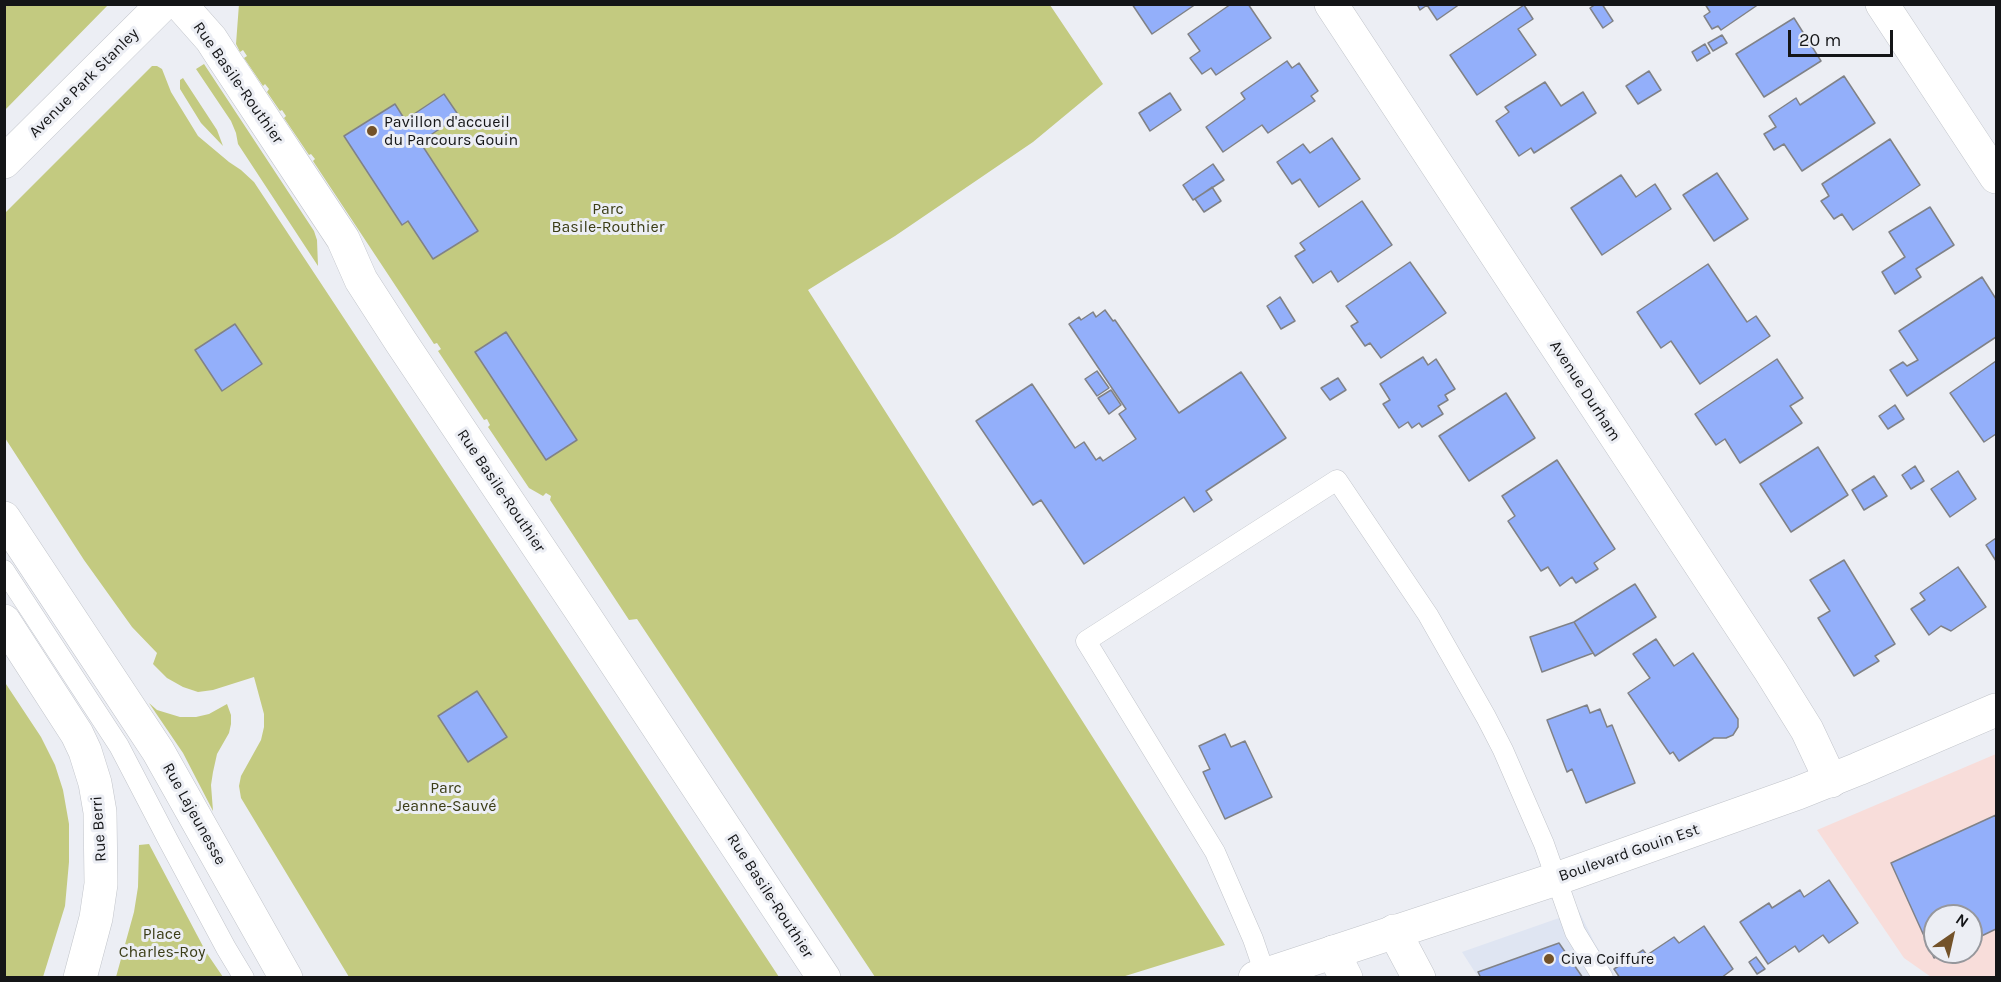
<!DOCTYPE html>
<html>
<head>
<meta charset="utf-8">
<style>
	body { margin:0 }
	#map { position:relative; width:2001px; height:982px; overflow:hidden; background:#eceef4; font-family:Karla,sans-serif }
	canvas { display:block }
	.frame { position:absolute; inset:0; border:6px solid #141517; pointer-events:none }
	.north { position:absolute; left:1923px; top:904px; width:60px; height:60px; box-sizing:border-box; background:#eceef4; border:2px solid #96979c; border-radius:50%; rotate:34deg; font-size:16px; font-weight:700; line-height:24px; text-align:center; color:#141517 }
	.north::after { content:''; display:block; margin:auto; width:21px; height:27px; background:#735229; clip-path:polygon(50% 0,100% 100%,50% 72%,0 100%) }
	.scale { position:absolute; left:1788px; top:30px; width:105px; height:27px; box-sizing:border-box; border:3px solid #141517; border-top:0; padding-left:8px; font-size:18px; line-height:21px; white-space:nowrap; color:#141517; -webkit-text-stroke:4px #eceef4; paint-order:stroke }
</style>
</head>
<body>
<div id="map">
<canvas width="2001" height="982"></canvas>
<div class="frame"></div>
<div class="north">N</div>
<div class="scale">20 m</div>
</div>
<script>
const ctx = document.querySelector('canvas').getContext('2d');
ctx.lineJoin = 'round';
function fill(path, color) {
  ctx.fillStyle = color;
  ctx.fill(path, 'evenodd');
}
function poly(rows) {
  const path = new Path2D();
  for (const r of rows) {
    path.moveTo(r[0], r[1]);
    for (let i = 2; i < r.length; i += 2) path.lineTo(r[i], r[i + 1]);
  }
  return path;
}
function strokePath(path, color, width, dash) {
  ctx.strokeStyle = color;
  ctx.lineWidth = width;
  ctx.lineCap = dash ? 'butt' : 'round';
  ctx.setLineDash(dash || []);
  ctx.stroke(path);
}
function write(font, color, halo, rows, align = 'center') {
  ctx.font = font + ' Karla,sans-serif';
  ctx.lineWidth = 6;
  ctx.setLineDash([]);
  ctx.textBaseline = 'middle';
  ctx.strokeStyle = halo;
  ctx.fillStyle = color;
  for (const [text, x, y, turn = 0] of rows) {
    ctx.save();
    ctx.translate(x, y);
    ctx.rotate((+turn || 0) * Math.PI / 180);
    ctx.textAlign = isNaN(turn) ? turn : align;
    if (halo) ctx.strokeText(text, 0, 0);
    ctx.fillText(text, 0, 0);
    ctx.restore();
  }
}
fill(poly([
	[1579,911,1595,944,1617,977,1478,977,1462,952]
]), '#dfe5f2');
fill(poly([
	[1996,754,1996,977,1931,977,1904,958,1817,830],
	[1935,916,1971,916,1971,952,1935,952]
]), '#f8ddda');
fill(poly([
	[5,4,108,5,5,110,4,5],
	[239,4,1050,5,1103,84,1033,142,895,236,808,290,1225,945,1122,977,875,977,637,619,629,620,550,500,551,496,546,493,543,496,529,488,488,427,490,425,487,419,484,420,438,351,441,349,437,343,434,344,313,161,315,159,311,154,309,155,284,118,286,116,282,110,280,111,267,92,269,89,265,84,263,86,244,58,247,56,243,50,240,52,236,44],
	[204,64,314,231,317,240,318,266,238,144,236,133,231,121,196,69],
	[152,66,157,66,162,69,171,92,198,136,229,162,241,170,254,182,779,977,349,977,241,798,239,786,241,776,261,740,264,727,264,714,254,677,213,690,198,692,183,687,167,678,153,664,157,653,132,627,84,560,5,438,5,213],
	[183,78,217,130,223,146,201,123,180,89,180,80],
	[4,681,41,737,55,765,63,790,69,824,69,862,65,906,43,977,5,977],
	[149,703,157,710,180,717,196,717,209,714,227,704,231,715,231,724,229,733,217,754,213,772,211,785,213,811,183,753],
	[149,844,206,952,223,977,116,977,134,912,138,887,139,845]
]), '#c3ca80');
const building = poly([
	[1132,4,1196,4,1152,34,1132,4],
	[1231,4,1248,4,1271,38,1216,75,1211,68,1202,74,1190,58,1200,51,1188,34,1231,4],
	[1417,4,1460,4,1437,20,1427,5,1420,10,1417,4],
	[1596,4,1602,4,1613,21,1603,28,1590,8,1596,4],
	[1705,4,1759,4,1721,30,1718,26,1712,29,1704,16,1710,12,1705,4],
	[1524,5,1533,19,1518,29,1536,55,1477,95,1450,55,1524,5],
	[1794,18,1821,61,1764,97,1736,54,1794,18],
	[1722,35,1727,43,1713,51,1708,43,1722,35],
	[1705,44,1710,53,1697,61,1692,52,1705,44],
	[1287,61,1292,68,1299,63,1318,91,1311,96,1315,101,1268,133,1262,125,1223,152,1206,127,1245,99,1241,93,1287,61],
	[1649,71,1661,90,1638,104,1626,86,1649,71],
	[1844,76,1875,123,1802,171,1784,144,1774,150,1764,134,1776,127,1769,116,1796,98,1800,105,1844,76],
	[1545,82,1561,106,1583,92,1596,113,1534,153,1531,148,1519,156,1496,121,1509,112,1505,107,1545,82],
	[1170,93,1181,110,1150,131,1139,113,1170,93],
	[444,94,459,116,420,142,478,231,433,259,408,221,402,225,344,136,395,104,405,120,444,94],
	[1332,138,1360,179,1319,207,1300,179,1292,184,1277,162,1303,144,1310,153,1332,138],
	[1890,139,1920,185,1853,230,1842,214,1834,219,1821,201,1829,196,1822,184,1890,139],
	[1213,164,1224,180,1193,200,1183,185,1213,164],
	[1717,173,1748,219,1714,241,1683,195,1717,173],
	[1621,175,1636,197,1655,184,1671,209,1602,255,1571,208,1621,175],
	[1212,187,1221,201,1204,212,1195,199,1212,187],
	[1362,201,1392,245,1338,282,1331,271,1313,283,1295,256,1305,250,1300,243,1362,201],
	[1930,207,1954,245,1916,269,1921,277,1895,294,1882,272,1905,257,1889,232,1930,207],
	[1410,262,1446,313,1381,358,1370,343,1365,346,1351,326,1358,322,1346,306,1410,262],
	[1708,264,1747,322,1756,316,1770,336,1700,384,1671,341,1661,348,1637,312,1708,264],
	[1982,277,1996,299,1996,337,1907,396,1890,370,1903,362,1907,366,1918,360,1899,331,1982,277],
	[1280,297,1295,321,1281,329,1267,306,1280,297],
	[1105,310,1113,321,1115,320,1179,413,1241,372,1286,438,1206,491,1212,500,1194,512,1184,497,1084,564,1041,500,1033,505,976,421,1032,384,1075,448,1084,442,1096,460,1100,457,1103,461,1136,439,1119,414,1126,409,1069,324,1079,317,1081,320,1093,312,1096,317,1105,310],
	[235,324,262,364,222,391,195,350,235,324],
	[506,332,577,440,546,460,475,352,506,332],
	[1423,357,1428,365,1436,359,1455,389,1445,395,1448,400,1438,406,1443,414,1422,427,1419,423,1412,428,1408,422,1399,428,1383,404,1390,400,1380,384,1423,357],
	[1777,359,1803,398,1790,406,1802,423,1740,463,1725,439,1716,445,1695,414,1777,359],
	[1996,361,1996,434,1984,442,1950,393,1996,361],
	[1097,371,1109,388,1097,396,1085,379,1097,371],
	[1338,378,1346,390,1330,400,1321,388,1338,378],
	[1111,390,1121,405,1109,414,1098,398,1111,390],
	[1506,393,1535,438,1469,481,1439,436,1506,393],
	[1895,405,1904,419,1888,429,1879,416,1895,405],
	[1818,447,1848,495,1791,532,1760,484,1818,447],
	[1557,460,1615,549,1594,563,1598,569,1576,583,1572,577,1560,586,1548,567,1541,571,1508,521,1515,516,1502,496,1557,460],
	[1915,466,1924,481,1911,489,1902,475,1915,466],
	[1958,471,1976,499,1950,517,1931,489,1958,471],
	[1874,476,1887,496,1864,510,1852,490,1874,476],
	[1996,538,1996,561,1986,545,1996,538],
	[1844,560,1895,644,1875,656,1879,661,1854,676,1818,618,1830,611,1810,580,1844,560],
	[1958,567,1986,607,1951,631,1941,626,1929,635,1911,609,1925,600,1920,593,1958,567],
	[1635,584,1656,617,1595,656,1574,622,1635,584],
	[1574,622,1593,653,1542,672,1530,637,1574,622],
	[1656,639,1674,666,1693,653,1738,719,1738,727,1733,735,1726,738,1714,738,1679,761,1673,752,1670,754,1628,693,1650,678,1633,654,1656,639],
	[477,691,507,737,468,762,438,716,477,691],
	[1587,705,1590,713,1600,709,1607,727,1612,725,1635,783,1586,803,1572,769,1567,772,1547,720,1587,705],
	[1225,734,1231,747,1245,741,1272,797,1225,819,1203,772,1210,769,1199,746,1225,734],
	[1996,815,1996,929,1971,941,1971,916,1935,916,1935,952,1947,952,1934,958,1891,863,1996,815],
	[1829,880,1858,923,1829,943,1823,935,1799,952,1795,946,1768,964,1740,922,1769,903,1772,908,1800,890,1804,897,1829,880],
	[1704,926,1733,969,1721,978,1620,978,1614,969,1643,950,1647,955,1674,937,1679,943,1704,926],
	[1559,943,1583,978,1481,978,1478,972,1559,943],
	[1756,957,1765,969,1757,974,1749,962,1756,957]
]);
fill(building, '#93affa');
strokePath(building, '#808287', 1.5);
const lane = poly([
	[4,570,119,746,168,840,226,948,244,978],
	[1265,974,1253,939,1215,852,1086,641,1337,480,1428,615,1486,717,1503,750,1544,844,1575,932,1603,978]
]);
const street = poly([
	[180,4,211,39,222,56,343,239,361,280,401,342,582,612,824,978],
	[1331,4,1771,672,1807,730,1831,781],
	[1882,4,1996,177],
	[4,162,163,4],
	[1394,931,1419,978],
	[1333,952,1346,978]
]);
const secondary = poly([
	[4,518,158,751,286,978],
	[4,621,77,734,85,751,95,783,100,812,101,884,96,918,80,978],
	[1255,978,1556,879,1798,793,1858,769,1996,710]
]);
strokePath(lane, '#c1c4ca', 21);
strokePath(street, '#c1c4ca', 34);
strokePath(secondary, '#c1c4ca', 34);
strokePath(lane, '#fff', 20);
strokePath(street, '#fff', 33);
strokePath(secondary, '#fff', 33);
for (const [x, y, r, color] of [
	[372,131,6,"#735229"],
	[1549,959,6,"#735229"]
]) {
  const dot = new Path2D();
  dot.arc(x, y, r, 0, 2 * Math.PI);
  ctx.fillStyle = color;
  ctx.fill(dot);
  strokePath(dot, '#eceef4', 2);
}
write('16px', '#141517', '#eceef4', [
	["Avenue Park Stanley",84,83,-45],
	["Rue Basile-Routhier",238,83,55],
	["Avenue Durham",1585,391,57],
	["Rue Basile-Routhier",501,491,56],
	["Rue Lajeunesse",194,814,61],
	["Rue Berri",99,829,-94],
	["Boulevard Gouin Est",1629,853,-19],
	["Rue Basile-Routhier",770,896,57]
]);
write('16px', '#141517', '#eceef4', [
	["Pavillon d'accueil",384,122],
	["du Parcours Gouin",384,140],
	["Civa Coiffure",1561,959]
], 'left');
write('16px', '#3b3d17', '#eceef4', [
	["Parc",608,209],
	["Basile-Routhier",608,227],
	["Parc",446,788],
	["Jeanne-Sauvé",446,806],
	["Place",162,934],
	["Charles-Roy",162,952]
]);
</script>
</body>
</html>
